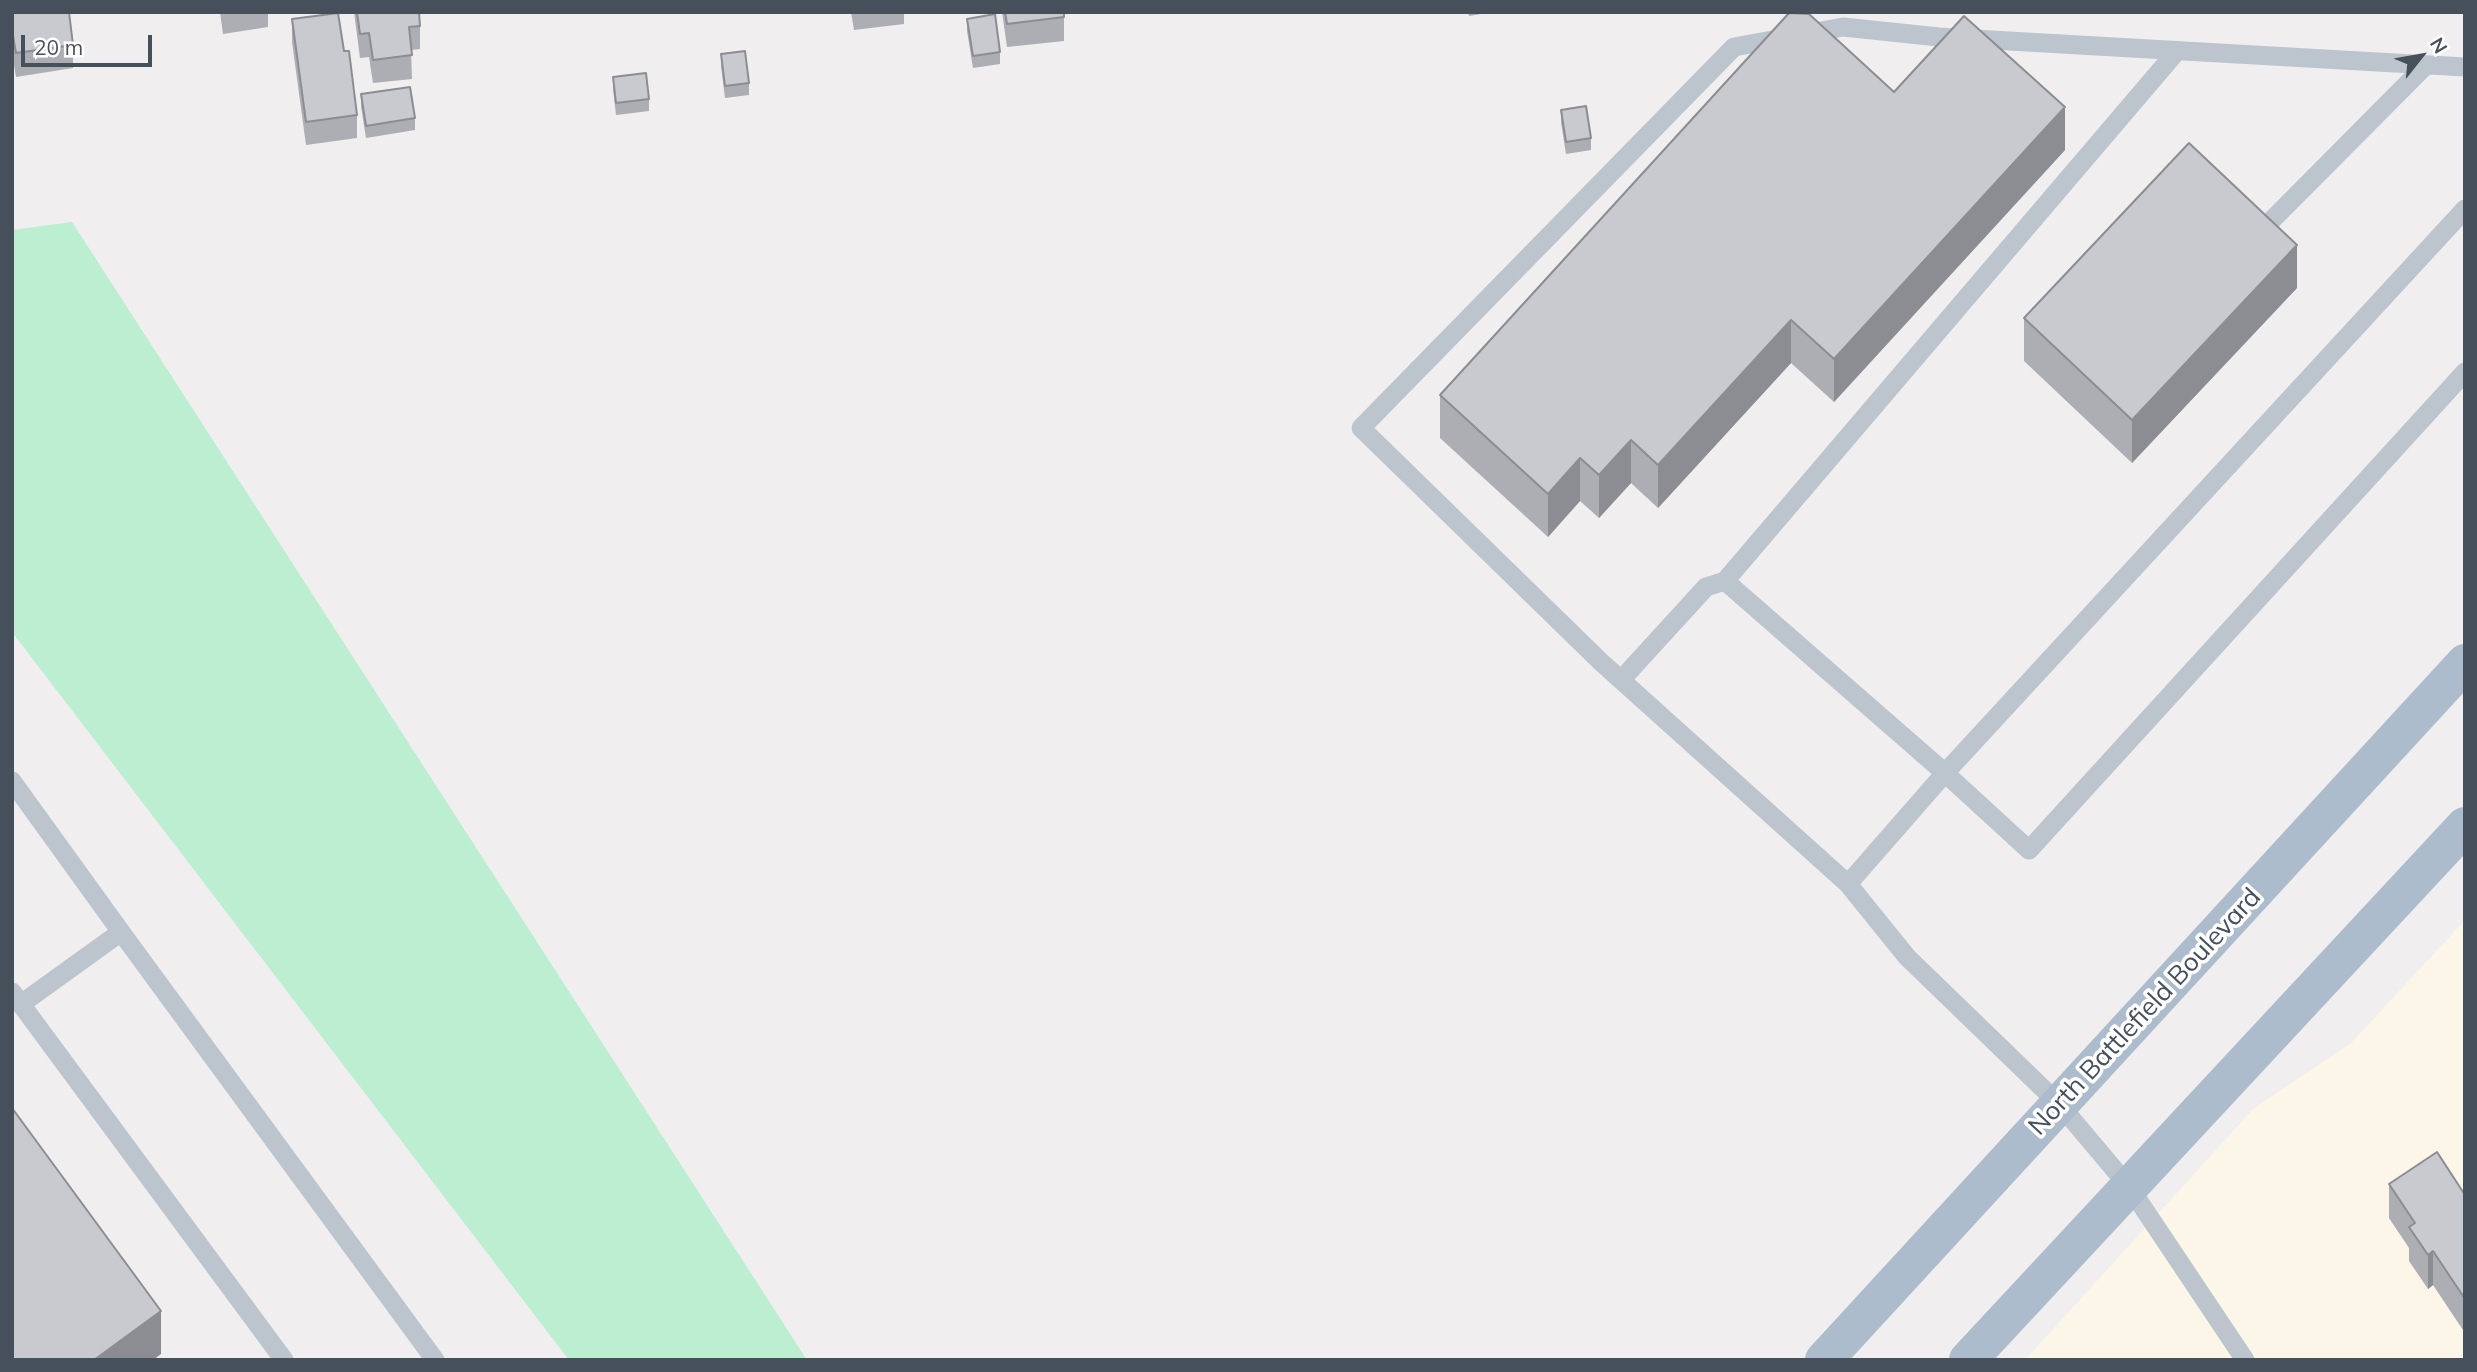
<!DOCTYPE html>
<html>
<head>
<meta charset="utf-8">
<style>
	body { margin:0 }
	#map { position:relative; width:2477px; height:1372px; overflow:hidden; background:#f0eeee; font-family:Mulish,sans-serif }
	canvas { display:block }
	.frame { position:absolute; inset:0; border:14px solid #46505b; pointer-events:none }
	.north { position:absolute; left:2386px; top:21px; width:70px; height:70px; -webkit-text-stroke:5px #fff; paint-order:stroke; rotate:59deg; font-size:19px; font-weight:700; line-height:28px; text-align:center; color:#46505b }
	.north::after { content:''; display:block; margin:auto; width:24px; height:32px; background:#46505b; clip-path:polygon(50% 0,100% 100%,50% 72%,0 100%) }
	.scale { position:absolute; left:21px; top:35px; width:131px; height:32px; box-sizing:border-box; border:4px solid #46505b; border-top:0; padding-left:9px; font-size:21px; line-height:24px; white-space:nowrap; color:#46505b; -webkit-text-stroke:5px #fff; paint-order:stroke }
</style>
</head>
<body>
<div id="map">
<canvas width="2477" height="1372"></canvas>
<div class="frame"></div>
<div class="north">N</div>
<div class="scale">20 m</div>
</div>
<script>
const ctx = document.querySelector('canvas').getContext('2d');
ctx.lineJoin = 'round';
function fill(path, color) {
  ctx.fillStyle = color;
  ctx.fill(path, 'evenodd');
}
function poly(rows) {
  const path = new Path2D();
  for (const r of rows) {
    path.moveTo(r[0], r[1]);
    for (let i = 2; i < r.length; i += 2) path.lineTo(r[i], r[i + 1]);
  }
  return path;
}
function strokePath(path, color, width, dash) {
  ctx.strokeStyle = color;
  ctx.lineWidth = width;
  ctx.lineCap = dash ? 'butt' : 'round';
  ctx.setLineDash(dash || []);
  ctx.stroke(path);
}
function write(font, color, halo, rows, align = 'center') {
  ctx.font = font + ' Mulish,sans-serif';
  ctx.lineWidth = 7;
  ctx.setLineDash([]);
  ctx.textBaseline = 'middle';
  ctx.strokeStyle = halo;
  ctx.fillStyle = color;
  for (const [text, x, y, turn = 0] of rows) {
    ctx.save();
    ctx.translate(x, y);
    ctx.rotate((+turn || 0) * Math.PI / 180);
    ctx.textAlign = isNaN(turn) ? turn : align;
    if (halo) ctx.strokeText(text, 0, 0);
    ctx.fillText(text, 0, 0);
    ctx.restore();
  }
}
fill(poly([
	[2465,920,2465,1360,2025,1360,2253,1109,2351,1043]
]), '#fbf6e7');
fill(poly([
	[72,222,807,1360,569,1360,12,632,12,230]
]), '#bceed1');
strokePath(poly([
	[2264,228,2426,65],
	[1725,581,2177,51],
	[1621,680,1706,587,1725,581,1945,773,2465,209],
	[12,781,121,932,21,1004],
	[1848,884,1945,773,2029,850,2465,372],
	[121,932,435,1360],
	[12,992,284,1360],
	[2245,1360,2130,1188,2060,1105,1907,957,1848,884,1601,662,1361,428,1734,47,1843,27,1939,37,2465,67]
]), '#bcc5cd', 19);
strokePath(poly([
	[1824,1360,2465,663],
	[1968,1360,2465,826]
]), '#adbccc', 38);
fill(poly([
	[12,12,73,45,73,68,16,77,12,53],
	[220,12,268,12,268,27,223,34],
	[354,12,419,12,420,26,420,49,411,50,412,79,373,83,369,57,360,58],
	[851,12,904,12,904,24,854,30],
	[1002,12,1064,12,1064,41,1007,47],
	[1468,12,1493,12,1469,16],
	[292,19,344,51,357,115,357,138,306,145,292,42],
	[967,19,1000,52,1000,64,973,68,967,31],
	[721,54,749,83,749,95,725,98,721,66],
	[613,77,649,99,649,111,616,115,613,89],
	[1894,92,2065,150,1834,402,1791,363,1658,508,1631,483,1599,518,1580,501,1548,537,1440,438,1440,395],
	[361,94,415,118,415,130,366,138,361,106],
	[1561,110,1591,138,1591,150,1566,154,1561,122],
	[2297,288,2132,463,2024,361,2024,318],
	[2389,1184,2465,1195,2465,1333,2433,1285,2428,1289,2409,1261,2409,1248,2389,1218]
]), '#acaeb3');
fill(poly([
	[2065,107,2065,150,1834,402,1834,359],
	[2297,245,2297,288,2132,463,2132,420],
	[1791,320,1791,363,1658,508,1658,465],
	[1631,440,1631,483,1599,518,1599,475],
	[1580,458,1580,501,1548,537,1548,494],
	[2433,1251,2433,1285,2428,1289,2428,1255],
	[161,1311,161,1354,153,1360,94,1360]
]), '#8c8d92');
const building = poly([
	[12,12,69,12,73,45,16,53,12,30,12,12],
	[357,12,419,12,420,26,409,27,412,55,373,60,369,33,360,34,357,12],
	[1005,12,1064,12,1064,17,1007,24,1005,12],
	[338,13,344,51,349,51,357,115,306,122,292,19,338,13],
	[1789,13,1809,14,1894,92,1964,16,2065,107,1834,359,1791,320,1658,465,1631,440,1599,475,1580,458,1548,494,1440,395,1789,13],
	[995,14,1000,52,973,56,967,19,995,14],
	[745,51,749,83,725,86,721,54,745,51],
	[646,73,649,99,616,103,613,77,646,73],
	[410,87,415,118,366,126,361,94,410,87],
	[1586,106,1591,138,1566,142,1561,110,1586,106],
	[2189,143,2297,245,2132,420,2024,318,2189,143],
	[12,1108,161,1311,94,1360,12,1360,12,1108],
	[2437,1152,2465,1195,2465,1299,2433,1251,2428,1255,2409,1227,2415,1223,2389,1184,2437,1152]
]);
fill(building, '#c8cad0');
strokePath(building, '#8c8d92', 2);
write('26px', '#46505b', '#fff', [
	["North Battlefield Boulevard",2145,1012,-47]
]);
</script>
</body>
</html>
